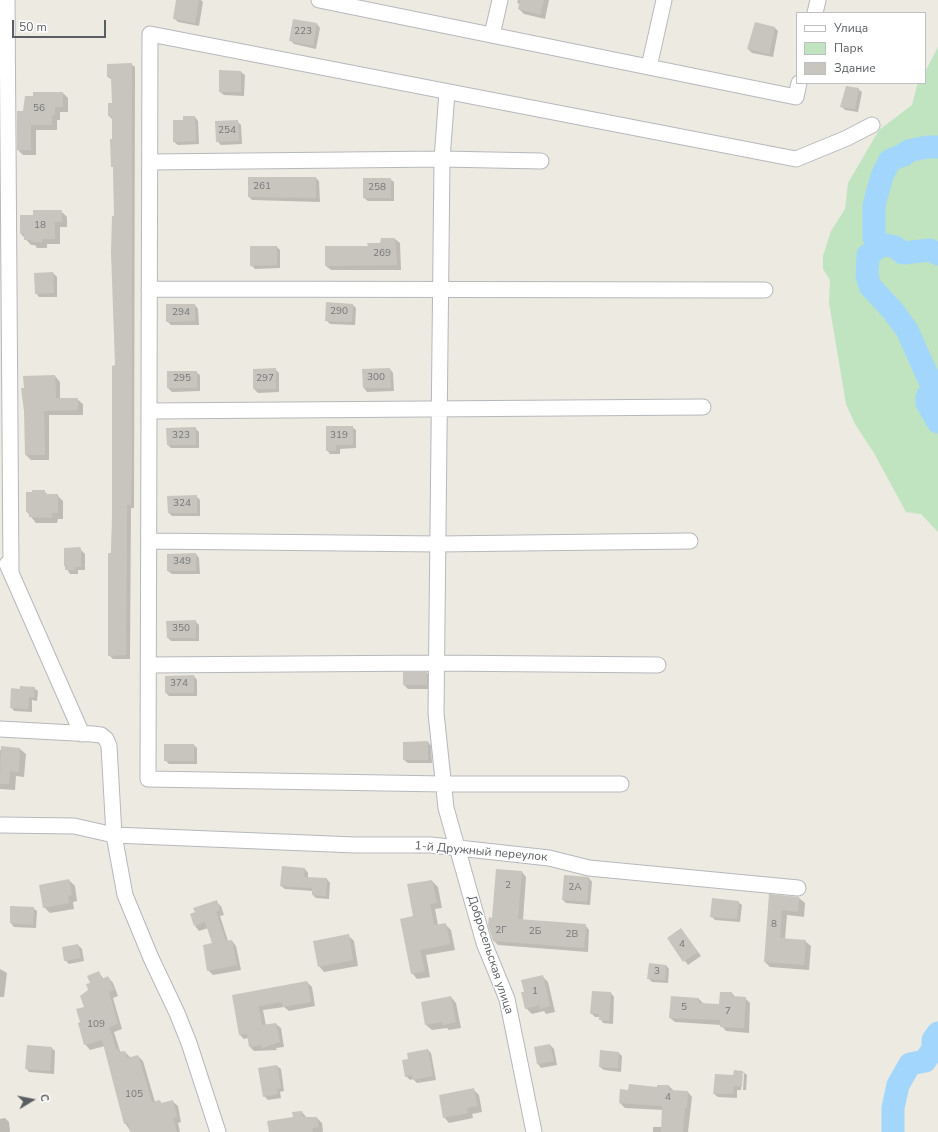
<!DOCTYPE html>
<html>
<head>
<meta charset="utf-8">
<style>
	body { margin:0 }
	#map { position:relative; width:938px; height:1132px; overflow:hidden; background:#edeae2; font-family:"Nunito Sans",sans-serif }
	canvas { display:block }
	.legend { position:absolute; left:796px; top:12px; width:130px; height:72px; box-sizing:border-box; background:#fff; border:1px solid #bdbfc0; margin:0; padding:5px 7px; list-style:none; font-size:12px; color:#5a5e62 }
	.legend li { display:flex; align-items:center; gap:8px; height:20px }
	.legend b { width:20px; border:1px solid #bdbfc0 }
	.north { position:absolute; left:12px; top:1080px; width:40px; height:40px; -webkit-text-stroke:3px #fff; paint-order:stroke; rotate:80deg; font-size:11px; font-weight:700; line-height:16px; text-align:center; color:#5a5e62 }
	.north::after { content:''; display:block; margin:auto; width:14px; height:18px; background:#5a5e62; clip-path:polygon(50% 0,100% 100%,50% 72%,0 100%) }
	.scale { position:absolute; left:12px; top:20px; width:94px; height:18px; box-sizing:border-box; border:2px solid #5a5e62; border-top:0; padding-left:5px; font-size:12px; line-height:14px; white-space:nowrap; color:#5a5e62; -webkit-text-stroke:3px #fff; paint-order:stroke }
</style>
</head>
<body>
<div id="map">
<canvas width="938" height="1132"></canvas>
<ul class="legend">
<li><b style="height:5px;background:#fff"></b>Улица</li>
<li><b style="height:11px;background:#bfe4bf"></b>Парк</li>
<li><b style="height:11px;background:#c8c5bf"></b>Здание</li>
</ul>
<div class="north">С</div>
<div class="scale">50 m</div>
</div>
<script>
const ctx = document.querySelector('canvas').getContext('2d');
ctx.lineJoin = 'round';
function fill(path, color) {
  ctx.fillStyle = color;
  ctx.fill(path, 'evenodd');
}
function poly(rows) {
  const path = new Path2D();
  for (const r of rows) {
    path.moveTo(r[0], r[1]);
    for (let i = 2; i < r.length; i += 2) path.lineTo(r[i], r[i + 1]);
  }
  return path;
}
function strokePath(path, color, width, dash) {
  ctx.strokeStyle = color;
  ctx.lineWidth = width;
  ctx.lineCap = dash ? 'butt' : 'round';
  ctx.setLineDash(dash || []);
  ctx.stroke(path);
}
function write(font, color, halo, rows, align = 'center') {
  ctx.font = font + ' "Nunito Sans",sans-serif';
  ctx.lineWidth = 3;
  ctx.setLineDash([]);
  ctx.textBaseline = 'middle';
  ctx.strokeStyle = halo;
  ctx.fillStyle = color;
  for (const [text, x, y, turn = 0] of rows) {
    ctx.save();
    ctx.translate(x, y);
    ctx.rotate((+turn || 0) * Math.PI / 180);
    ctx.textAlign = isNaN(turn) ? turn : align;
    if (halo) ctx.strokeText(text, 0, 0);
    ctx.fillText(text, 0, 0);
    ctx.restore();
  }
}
fill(poly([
	[938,47,938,532,921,514,906,512,874,453,855,424,846,404,829,303,830,280,823,269,823,256,831,231,845,209,848,183,879,130,912,105,917,86,918,83,925,83,925,72]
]), '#bfe4bf');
fill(poly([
	[177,0,201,0,203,2,199,26,178,22,174,18],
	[518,0,549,0,545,19,524,14,519,9,520,5,517,2],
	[317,24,320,28,316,49,294,44,290,40],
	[774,27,778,31,773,57,752,53,748,49],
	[131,64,135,67,134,508,131,508,130,659,113,659,109,655,116,366,113,120,109,116,113,104,112,80,108,77],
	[241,72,245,75,244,96,224,95,220,92],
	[858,89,862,92,858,112,845,110,841,106],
	[34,93,63,93,68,98,68,112,60,112,60,120,57,120,57,130,36,130,36,155,23,155,18,150],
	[195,117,198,121,199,144,178,145,174,142,184,121],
	[237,121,241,125,242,144,221,145,217,141],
	[316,178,319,181,320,202,252,200,249,197],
	[390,179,394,182,394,201,368,201,364,198],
	[61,211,67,217,67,227,60,227,60,244,47,244,47,248,37,248,35,245,31,245,21,234,34,216],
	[395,239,400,243,401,270,331,270,326,266,369,247],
	[277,247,280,250,280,268,255,269,251,265],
	[53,273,57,277,57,297,39,297,36,293],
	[352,304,356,308,355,325,330,324,326,320],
	[195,305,198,309,199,325,171,325,167,321],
	[275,369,279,373,279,392,258,393,254,389],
	[390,369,393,373,394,391,367,392,364,388],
	[196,372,200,375,200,391,172,392,168,388],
	[55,376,60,382,60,399,77,399,83,404,83,415,49,415,49,460,31,460,26,455,24,377],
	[352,427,356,430,356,448,340,449,340,454,330,454,327,450],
	[195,428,199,432,199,448,171,448,168,445],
	[44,491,48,495,57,495,63,501,63,519,58,519,57,523,36,523,27,512],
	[196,496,200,500,200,516,172,516,169,513],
	[81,550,85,554,85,570,78,570,78,574,70,574,65,566],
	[196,554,199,558,200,574,172,574,168,571],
	[195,621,199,625,199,641,171,641,168,638],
	[404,673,427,673,431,677,431,689,408,689,404,685],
	[194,676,197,680,197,696,169,696,166,693],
	[34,688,38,691,37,701,32,700,32,712,14,711,11,707,21,690],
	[428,742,431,746,432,763,408,763,404,760],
	[193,744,197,748,197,764,169,764,166,761],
	[2,748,20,749,26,754,24,777,16,776,15,790,0,789,0,750,2,750],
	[305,869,308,873,308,878,327,879,330,883,329,899,316,898,313,895,313,891,285,889,281,886],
	[522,872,526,877,523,920,585,925,589,930,588,952,498,945,494,941,493,919],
	[589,878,592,882,590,905,566,903,563,900],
	[69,880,75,886,77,901,73,902,74,909,50,913,44,907],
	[432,881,438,887,442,908,435,909,438,925,445,924,451,930,455,950,426,955,430,977,417,979,412,973,414,917],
	[770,895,799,898,805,903,804,917,787,915,785,939,805,941,811,946,809,970,770,967,765,962],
	[216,902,221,906,224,915,220,916,228,941,232,941,236,946,241,970,213,975,208,970,213,944,208,928,199,931,195,926],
	[738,902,742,905,740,922,715,920,711,916],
	[11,907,33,908,37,911,36,928,14,927,11,923],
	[681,929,701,956,688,965,668,938],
	[348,935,354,941,358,966,324,972,319,966],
	[78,945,82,949,84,961,69,964,65,960],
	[666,965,669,969,668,983,652,982,648,978],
	[0,969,7,973,4,997,0,997],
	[98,972,104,979,108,977,113,983,118,996,113,998,122,1029,114,1032,120,1051,122,1053,125,1052,131,1058,138,1056,143,1061,155,1102,160,1101,162,1104,172,1101,178,1106,181,1122,178,1123,180,1132,131,1132,125,1123,105,1046,90,1050,85,1044,81,1023,91,984],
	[542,976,548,982,555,1012,546,1014,544,1011,532,1014,526,1008,525,992],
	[307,982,312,987,315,1006,289,1011,284,1007,263,1010,266,1026,276,1024,281,1028,284,1047,276,1048,277,1050,254,1051,250,1047,248,1038,244,1039,240,1035,233,996],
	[611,993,614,997,613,1024,603,1023,600,1017,595,1017,591,1013],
	[732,993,736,998,745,998,750,1003,749,1033,726,1031,721,1025,675,1022,670,1018,699,999,704,1004,720,1005],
	[451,997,456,1003,461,1028,449,1030,447,1028,432,1030,426,1025],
	[550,1045,554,1049,557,1065,541,1068,538,1064,535,1048],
	[52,1048,55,1051,54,1074,29,1072,26,1068],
	[428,1050,431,1053,436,1080,417,1083,413,1079,410,1080,406,1076,410,1060],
	[619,1053,622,1056,621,1072,604,1070,600,1067],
	[277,1066,281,1069,284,1091,280,1092,281,1098,268,1100,264,1096],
	[743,1072,747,1075,746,1090,743,1090,744,1073,742,1073,741,1090,737,1090,737,1098,718,1097,714,1094,734,1076],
	[669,1086,674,1091,688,1092,692,1097,688,1132,653,1132,653,1127,662,1127,663,1110,625,1108,620,1103,629,1091],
	[473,1089,479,1095,482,1112,472,1114,473,1118,449,1123,444,1117],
	[302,1112,307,1118,317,1118,322,1123,323,1132,270,1132],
	[5,1118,9,1122,10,1132,0,1132,0,1119]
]), '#0003');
strokePath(poly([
	[938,147,927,147,908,151,904,155,890,160,882,176,874,205,874,237,876,243,895,247,903,253,930,250,938,254],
	[876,243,875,250,868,255,867,276,870,286,893,311,907,330,933,388,932,395,927,397,927,403,938,422],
	[893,1132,893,1108,898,1085,910,1064,925,1061,933,1049,933,1040,938,1033]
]), '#a3d6fc', 23);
fill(poly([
	[176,0,199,0,195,23,173,19],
	[520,0,544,0,540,15,518,9],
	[293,19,317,23,313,46,289,41],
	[755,22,775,27,769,54,747,49],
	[132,63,132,467,131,505,127,505,126,655,108,656,108,553,111,553,112,515,112,366,115,365,111,252,112,216,114,216,113,167,111,167,110,139,112,139,112,116,108,116,108,103,112,103,111,77,107,77,107,64],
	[219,70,241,71,241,92,219,92],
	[846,86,859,88,855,109,840,107],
	[33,92,63,92,63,107,55,107,55,115,52,115,52,125,31,125,31,150,17,150,17,111,23,111,25,96,33,96],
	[183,116,195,116,196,141,173,142,173,120,183,120],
	[238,120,239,141,216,142,215,121],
	[248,177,316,177,316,198,248,197],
	[363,178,391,178,391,198,363,198],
	[33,210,62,210,62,222,55,222,55,239,42,239,42,242,31,242,31,240,24,240,24,234,20,234,20,215,33,215],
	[381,238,395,238,397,265,325,266,325,246,368,246,367,243,380,243],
	[250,246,277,246,277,265,250,266],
	[53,272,54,293,35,294,34,273],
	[326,302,353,304,352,322,325,321],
	[166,304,195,304,195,321,166,322],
	[276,368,276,389,253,389,253,369],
	[390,368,391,388,363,388,362,369],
	[167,371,197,371,197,388,167,388],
	[55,375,56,398,78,398,78,410,44,411,45,455,25,455,24,411,21,388,24,388,23,376],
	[326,426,353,426,353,445,336,445,336,451,326,451],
	[196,427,196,445,167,445,166,428],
	[32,490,45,490,45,494,58,494,58,513,52,513,52,518,29,517,29,512,26,512,26,492,32,492],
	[197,495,197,513,168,513,167,496],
	[80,547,81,549,81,567,75,567,75,570,65,570,65,566,64,566,64,548],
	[196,553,196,571,167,571,167,554],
	[196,620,196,638,167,638,166,621],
	[403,672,427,672,427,685,403,685],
	[194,675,194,693,165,693,165,676],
	[20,686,35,687,34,697,29,697,28,709,10,708,11,688,20,689],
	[428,741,428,760,403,760,403,742],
	[164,744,194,744,194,761,164,761],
	[1,746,20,748,19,772,10,771,9,784,0,784],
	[282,866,305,868,304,877,327,878,326,896,312,895,312,888,280,886],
	[496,869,522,871,518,919,586,924,584,948,493,941,488,925,489,917,492,918],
	[564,875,589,877,587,902,562,900],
	[69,879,72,895,68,896,69,903,43,908,39,885],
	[432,880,437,903,430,904,434,925,446,923,450,944,420,950,425,971,411,974,400,919,413,916,407,884],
	[769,894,799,897,798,912,782,910,780,938,806,940,804,965,764,962],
	[712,898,739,901,737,919,710,917],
	[217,900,220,910,216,912,226,941,232,940,237,965,207,971,203,945,212,943,205,922,194,926,190,914,195,912,193,908],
	[10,906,34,907,33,925,10,923],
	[681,928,698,952,683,962,667,938],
	[349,934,353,960,318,967,313,941],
	[78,944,81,958,64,961,62,947],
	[649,963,666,965,665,980,647,979],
	[99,971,102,979,108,976,114,990,109,992,118,1024,109,1027,116,1049,118,1048,119,1052,125,1051,127,1058,138,1055,152,1102,160,1100,161,1103,173,1100,177,1117,173,1118,177,1132,130,1132,128,1123,124,1124,102,1040,84,1045,78,1023,80,1022,76,1009,84,1007,80,996,88,990,86,984,90,983,87,976],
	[543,975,550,1006,540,1009,539,1005,525,1009,521,992,524,992,521,980],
	[307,981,311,1002,283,1007,282,1002,259,1006,262,1025,276,1023,280,1042,262,1048,262,1045,249,1047,247,1034,239,1035,232,995],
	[592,991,611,992,609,1021,599,1020,599,1014,590,1014],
	[720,992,732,992,732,996,746,997,744,1028,720,1027,720,1020,669,1018,671,996,699,998,699,1003,719,1004],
	[451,996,456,1022,443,1025,442,1022,425,1025,421,1002],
	[550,1044,554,1061,537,1064,534,1047],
	[27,1045,52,1047,50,1071,25,1069],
	[428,1049,433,1076,413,1080,412,1075,405,1077,402,1060,408,1059,407,1053],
	[600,1050,619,1052,618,1068,599,1067],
	[277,1065,281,1088,277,1089,278,1094,263,1097,258,1068],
	[734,1070,743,1071,742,1087,734,1086,733,1094,713,1094,715,1074,733,1075],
	[629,1084,657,1087,657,1085,669,1085,669,1090,688,1091,687,1108,685,1108,683,1132,661,1132,662,1106,619,1103,620,1089,628,1090],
	[474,1088,477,1106,467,1108,468,1113,443,1118,439,1095],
	[302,1111,303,1117,317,1117,319,1127,312,1128,313,1132,269,1132,267,1121,293,1117,292,1112]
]), '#c8c5bf');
const minor = poly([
	[7,0,11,572],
	[319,0,796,97,799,83],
	[815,13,818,0],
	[492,35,500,0],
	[649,67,664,0],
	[447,92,442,159,436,713,446,808,484,943,507,999,534,1132],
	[150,162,442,159,541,161],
	[149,289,765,290],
	[149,411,703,407],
	[149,541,438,544,690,541],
	[7,564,82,734],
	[149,665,437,663,658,665],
	[0,729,93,734,101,735,106,739,109,746,114,835,125,895,151,958,177,1013,189,1043,218,1132],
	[621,784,444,784,148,779,150,34,796,159,847,138,872,125],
	[0,825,74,826,114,835,355,845,431,845,549,858,589,868,798,888]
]);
strokePath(minor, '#b5b8bc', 17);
strokePath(minor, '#fff', 15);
write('10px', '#767879', null, [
	["223",303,32],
	["56",39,109],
	["254",227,131],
	["261",262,187],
	["258",377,188],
	["18",40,226],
	["269",382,254],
	["290",339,312],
	["294",181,313],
	["300",376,378],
	["295",182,379],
	["297",265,379],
	["323",181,436],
	["319",339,436],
	["324",182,504],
	["349",182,562],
	["350",181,629],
	["374",179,684],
	["2",508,886],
	["2А",575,888],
	["8",774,925],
	["2Г",501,931],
	["2Б",535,932],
	["2В",572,935],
	["4",682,945],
	["3",657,972],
	["1",535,992],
	["5",684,1008],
	["7",728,1012],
	["109",96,1025],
	["105",134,1095],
	["4",668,1098]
]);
write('12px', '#5a5e62', '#fff', [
	["1-й Дружный переулок",481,852,5],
	["Добросельская улица",490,955,72]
]);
</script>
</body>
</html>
